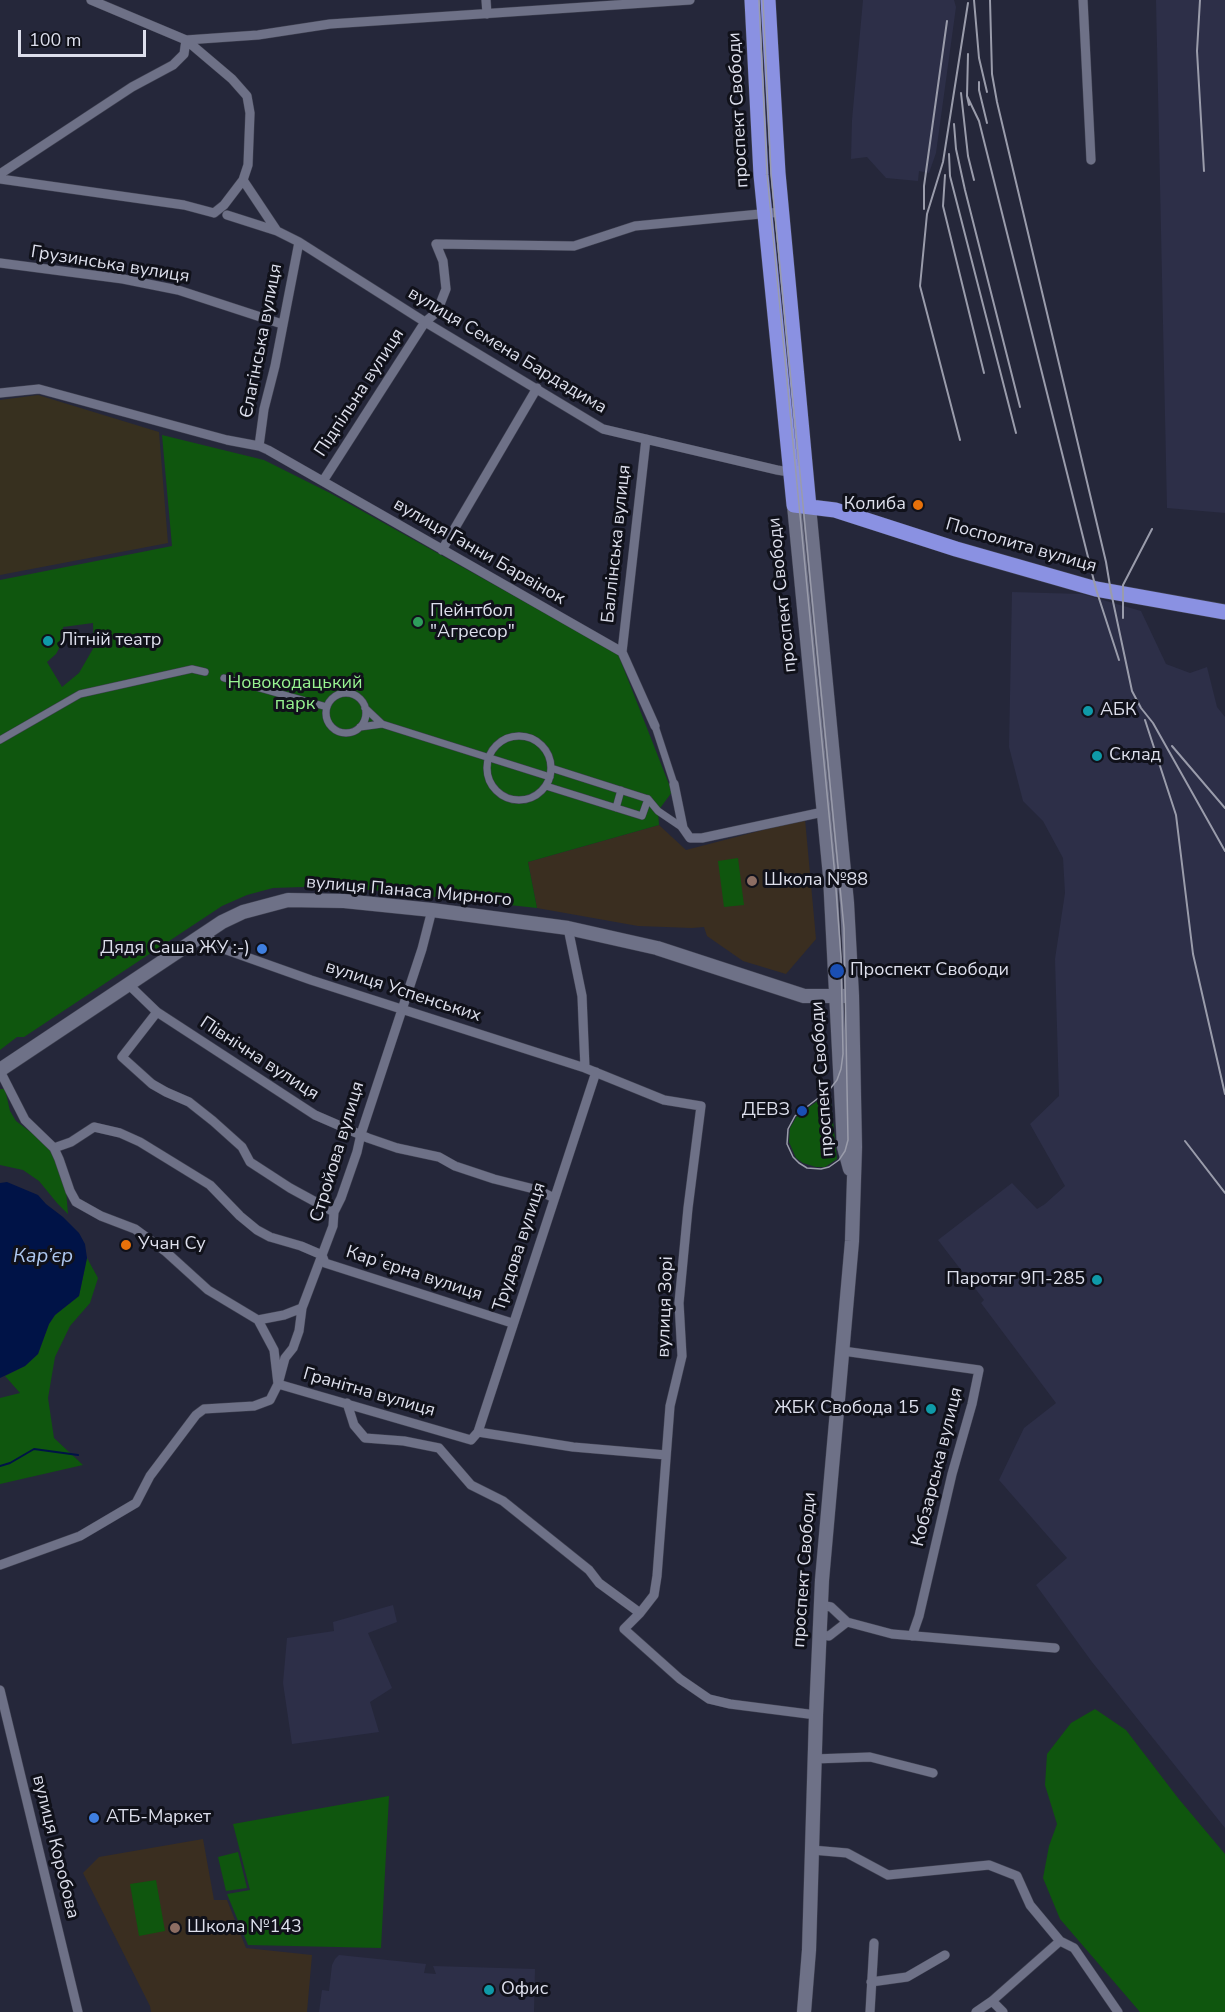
<!DOCTYPE html>
<html>
<head>
<meta charset="utf-8">
<style>
	body { margin:0 }
	#map { position:relative; width:1225px; height:2012px; overflow:hidden; background:#25273a; font-family:"Nunito Sans",sans-serif }
	canvas { display:block }
	.scale { position:absolute; left:18px; top:30px; width:128px; height:27px; box-sizing:border-box; border:3px solid #dddfec; border-top:0; padding-left:8px; font-size:18px; line-height:21px; white-space:nowrap; color:#dddfec; -webkit-text-stroke:4px #10111a; paint-order:stroke }
</style>
</head>
<body>
<div id="map">
<canvas width="1225" height="2012"></canvas>
<div class="scale">100 m</div>
</div>
<script>
const ctx = document.querySelector('canvas').getContext('2d');
ctx.lineJoin = 'round';
function fill(path, color) {
  ctx.fillStyle = color;
  ctx.fill(path, 'evenodd');
}
function poly(rows) {
  const path = new Path2D();
  for (const r of rows) {
    if (r.length === 3) {
      path.moveTo(r[0] + r[2], r[1]);
      path.arc(r[0], r[1], r[2], 0, 2 * Math.PI);
      continue;
    }
    path.moveTo(r[0], r[1]);
    for (let i = 2; i < r.length; i += 2) path.lineTo(r[i], r[i + 1]);
  }
  return path;
}
function strokePath(path, color, width, dash) {
  ctx.strokeStyle = color;
  ctx.lineWidth = width;
  ctx.lineCap = dash ? 'butt' : 'round';
  ctx.setLineDash(dash || []);
  ctx.stroke(path);
}
function write(font, color, halo, rows, align = 'center') {
  ctx.font = font + ' "Nunito Sans",sans-serif';
  ctx.lineWidth = 6;
  ctx.setLineDash([]);
  ctx.textBaseline = 'middle';
  ctx.strokeStyle = halo;
  ctx.fillStyle = color;
  for (const [text, x, y, turn = 0] of rows) {
    ctx.save();
    ctx.translate(x, y);
    ctx.rotate((+turn || 0) * Math.PI / 180);
    ctx.textAlign = isNaN(turn) ? turn : align;
    if (halo) ctx.strokeText(text, 0, 0);
    ctx.fillText(text, 0, 0);
    ctx.restore();
  }
}
fill(poly([
	[863,0,954,0,956,7,936,153,929,173,919,171,918,181,886,178,867,157,851,159,852,120],
	[1156,0,1225,0,1225,513,1167,508],
	[1012,592,1082,594,1141,611,1166,664,1190,673,1207,667,1217,707,1225,717,1225,1828,1092,1662,1036,1585,1067,1558,999,1480,1024,1428,1056,1403,981,1303,984,1300,938,1240,1012,1183,1037,1209,1045,1204,1065,1186,1030,1124,1059,1096,1055,959,1065,893,1063,858,1043,821,1023,801,1009,747],
	[393,1605,397,1622,368,1633,392,1688,370,1702,379,1732,292,1744,283,1683,287,1638,334,1631,333,1622],
	[339,1955,426,1964,424,1973,436,1974,433,1966,535,1969,534,2012,319,2012,322,1990,329,1991,332,1965,335,1959]
]), '#2d2f48');
fill(poly([
	[805,819,816,939,786,974,743,961,707,936,704,927,692,928,638,926,537,908,528,862,659,825,686,850],
	[203,1839,214,1900,227,1900,246,1948,312,1955,307,2012,151,2012,150,2006,83,1873,99,1857]
]), '#3a2e20');
fill(poly([
	[38,395,159,432,168,543,0,575,0,400]
]), '#37301f');
fill(poly([
	[162,435,264,460,330,493,618,654,672,792,658,811,659,825,528,862,537,908,333,886,273,888,247,895,222,906,24,1037,17,1037,0,1050,0,580,172,546],
	[93,623,94,647,79,673,62,687,47,662,56,654,63,641,63,627],
	[738,858,744,905,724,907,718,861],
	[0,1089,5,1089,10,1111,16,1121,49,1146,65,1177,68,1214,57,1203,39,1181,23,1170,0,1165],
	[827,1099,831,1102,837,1159,825,1167,816,1167,803,1163,796,1158,789,1142,790,1128,797,1116,819,1100],
	[87,1258,98,1278,90,1303,70,1326,55,1357,48,1398,54,1438,83,1465,0,1484,0,1398,20,1393,5,1376,25,1366,38,1354,49,1324,55,1315,79,1296],
	[1095,1709,1126,1730,1178,1798,1225,1854,1225,2012,1140,2012,1060,1919,1043,1878,1049,1846,1057,1824,1045,1785,1047,1754,1071,1723],
	[389,1796,381,1948,248,1945,227,1894,250,1890,233,1824],
	[238,1852,247,1888,226,1891,218,1857],
	[156,1880,165,1931,139,1936,130,1884]
]), '#0f560e');
fill(poly([
	[7,1182,38,1195,46,1204,63,1217,79,1233,85,1244,87,1258,79,1296,55,1315,49,1324,38,1354,25,1366,0,1378,0,1183]
]), '#001347');
strokePath(poly([
	[0,1466,10,1463,34,1449,78,1455]
]), '#001347', 2);
const pedestrian = poly([
	[224,678,327,707],
	[346,713,20],
	[365,708,382,724,550,777],
	[655,726,674,784],
	[360,727,382,724],
	[519,768,32],
	[0,740,80,694,192,669,205,672],
	[546,786,642,816,648,799,551,768],
	[648,799,658,811,683,828],
	[616,808,621,790]
]);
const minor = poly([
	[91,0,186,40,258,35,330,24,690,0],
	[486,0,487,14],
	[1083,0,1091,160],
	[0,174,132,87,173,65,184,54,186,40],
	[0,179,184,205,214,213,224,205,243,180,248,165,250,113,247,96,232,79,186,40],
	[243,180,277,231],
	[227,215,277,231,299,242,425,322,603,429,777,470,795,473],
	[0,263,123,279,178,290,282,324],
	[0,393,39,389,227,440,259,446,268,450,622,652,655,726],
	[259,446,264,409,275,366,299,242],
	[323,481,425,322,437,312,446,289,443,261,436,244,574,246,635,226,781,212],
	[442,550,537,388],
	[622,652,646,439],
	[674,784,683,828,690,838,702,838,823,812],
	[568,928,582,996,585,1068],
	[207,932,211,940,221,948,311,980,585,1068,664,1100,701,1106,688,1208,679,1303,682,1356,670,1406,657,1576,654,1595,640,1613,624,1629,680,1679,709,1699,730,1704,816,1715],
	[128,984,157,1012,315,1115,368,1138,397,1148,439,1157,455,1166,494,1179,538,1190,554,1198],
	[157,1012,122,1057,152,1084,166,1092,189,1102,213,1121,242,1147,250,1162,290,1188,334,1212],
	[0,1071,25,1120,54,1148,59,1159,70,1191,76,1202,101,1216,135,1229,165,1251,208,1290,258,1320,284,1315,302,1308],
	[54,1148,71,1142,94,1127,120,1133,140,1142,210,1185,240,1216,257,1230,270,1237,301,1246,322,1255,325,1263,512,1323],
	[258,1320,274,1350,278,1384,471,1440,478,1432,596,1072],
	[843,1351,979,1370,972,1404,952,1474,919,1616,912,1636],
	[347,1403,354,1425,365,1438,404,1441,439,1448,471,1485,503,1501,589,1570,599,1583,640,1613],
	[478,1432,573,1447,666,1455],
	[0,1565,80,1536,136,1503,150,1476,196,1415,204,1409,254,1406,270,1400,278,1384,285,1358,293,1348,299,1331,302,1308,333,1226,334,1212,341,1198,357,1152,361,1134,422,949,432,910],
	[821,1605,831,1607,847,1622,892,1634,1055,1648],
	[820,1635,829,1636,847,1622],
	[0,1690,78,2012],
	[814,1759,870,1757,933,1773],
	[812,1850,847,1853,888,1875,989,1865,1017,1876,1030,1905,1060,1941,1074,1948,1118,2012],
	[871,1982,907,1977,945,1955],
	[992,2001,1003,2012],
	[870,2012,874,1943],
	[976,2012,992,2001,1060,1941]
]);
const secondary = poly([
	[794,505,830,876,844,1147,850,1169],
	[0,1070,222,922,243,912,288,900,344,901,432,910,568,928,657,948,804,996,852,996],
	[804,2012,809,1950,816,1715,822,1580,852,1241,855,1147,852,996,847,903,809,507]
]);
const trunk = poly([
	[752,0,761,175,794,505,835,510,956,549,1096,589,1225,612],
	[768,0,778,173,809,507]
]);
strokePath(pedestrian, '#404252', 8);
strokePath(minor, '#404252', 10);
strokePath(secondary, '#404252', 15);
strokePath(trunk, '#404252', 16);
strokePath(pedestrian, '#6e7187', 7);
strokePath(minor, '#6e7187', 9);
strokePath(secondary, '#6e7187', 14);
strokePath(trunk, '#8a91e2', 15);
strokePath(poly([
	[759,0,767,174,835,876,841,957,843,1054,841,1069,837,1080,830,1089,795,1116,788,1129,787,1144,793,1157,799,1163,807,1168,821,1169,829,1167,839,1160,845,1151,848,1140,844,928,771,174,763,0]
]), '#9a9cab', 1.5);
strokePath(poly([
	[974,0,979,58,987,92],
	[990,0,992,74,997,102,1106,562,1111,592,1132,691,1141,708,1153,723,1225,851],
	[1200,0,1197,51,1204,171],
	[968,54,967,96,969,105],
	[979,82,979,90,987,123],
	[961,93,968,156,974,180],
	[967,96,979,121,1096,589,1119,660],
	[954,124,956,149,965,190,1020,407],
	[949,154,950,176,1016,433],
	[945,175,943,206,984,373],
	[924,209,924,186,947,21],
	[960,440,920,286,927,214,943,162,968,3],
	[1123,618,1123,585,1152,529],
	[1145,720,1176,815,1193,954,1225,1094],
	[1172,746,1225,808],
	[1185,1141,1225,1193]
]), '#9a9cab', 2);
for (const [x, y, r, color] of [
	[918,505,6,"#e8710a"],
	[418,622,6,"#2e9e5b"],
	[48,641,6,"#0f9aa8"],
	[1088,711,6,"#0f9aa8"],
	[1097,756,6,"#0f9aa8"],
	[752,881,6,"#8d6e63"],
	[262,949,6,"#3f7fe0"],
	[837,971,8,"#1a4fb4"],
	[802,1111,6,"#1a4fb4"],
	[126,1245,6,"#e8710a"],
	[1097,1280,6,"#0f9aa8"],
	[931,1409,6,"#0f9aa8"],
	[94,1818,6,"#3f7fe0"],
	[175,1928,6,"#8d6e63"],
	[489,1990,6,"#0f9aa8"]
]) {
  const dot = new Path2D();
  dot.arc(x, y, r, 0, 2 * Math.PI);
  ctx.fillStyle = color;
  ctx.fill(dot);
  strokePath(dot, '#10111a', 2);
}
write('18px', '#dddfec', '#10111a', [
	["проспект Свободи",739,110,-93],
	["Грузинська вулиця",110,265,9],
	["Єлагінська вулиця",262,341,-79],
	["вулиця Семена Бардадима",507,351,31],
	["Підпільна вулиця",360,393,-57],
	["Баллінська вулиця",617,544,-84],
	["Посполита вулиця",1021,546,16],
	["вулиця Ганни Барвінок",479,552,30],
	["проспект Свободи",783,595,-96],
	["вулиця Панаса Мирного",409,892,5],
	["вулиця Успенських",403,992,18],
	["Північна вулиця",259,1059,33],
	["проспект Свободи",823,1079,-94],
	["Стройова вулиця",338,1152,-73],
	["Трудова вулиця",520,1247,-72],
	["Карʼєрна вулиця",414,1274,18],
	["вулиця Зорі",666,1307,-88],
	["Гранітна вулиця",369,1393,16],
	["Кобзарська вулиця",938,1467,-76],
	["проспект Свободи",805,1570,-86],
	["вулиця Коробова",55,1847,76]
]);
write('18px', '#dddfec', '#10111a', [
	["Колиба",906,505,"right"],
	["Пейнтбол",430,612],
	["\"Агресор\"",430,633],
	["Лiтнiй театр",60,641],
	["АБК",1100,711],
	["Склад",1109,756],
	["Школа №88",764,881],
	["Дядя Саша ЖУ :-)",250,949,"right"],
	["Проспект Свободи",850,971],
	["ДЕВЗ",790,1111,"right"],
	["Учан Су",138,1245],
	["Паротяг 9П-285",1085,1280,"right"],
	["ЖБК Свобода 15",919,1409,"right"],
	["АТБ-Маркет",106,1818],
	["Школа №143",187,1928],
	["Офис",501,1990]
], 'left');
write('18px', '#97f491', '#10111a', [
	["Новокодацький",295,684],
	["парк",295,705]
]);
write('italic 20px', '#aec8f0', '#10111a', [
	["Кар’єр",43,1257]
]);
</script>
</body>
</html>
